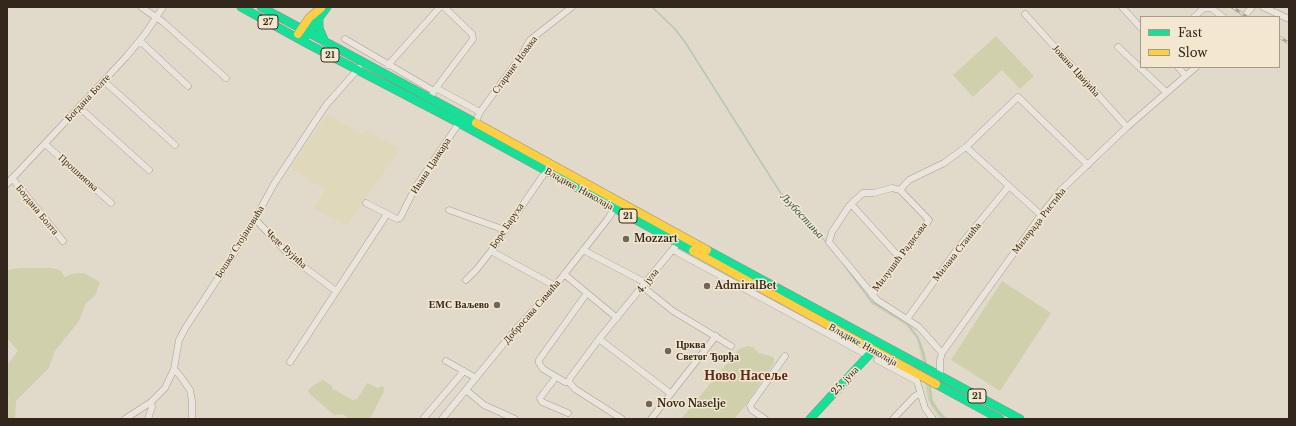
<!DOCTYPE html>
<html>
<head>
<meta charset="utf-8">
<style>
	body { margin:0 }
	#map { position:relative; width:1296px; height:426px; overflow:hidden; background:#e1daca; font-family:"Libre Baskerville",serif }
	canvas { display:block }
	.frame { position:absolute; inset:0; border:8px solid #33271d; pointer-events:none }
	.legend { position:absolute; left:1140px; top:16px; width:140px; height:52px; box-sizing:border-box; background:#f3e7cf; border:1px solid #a69a88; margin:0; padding:5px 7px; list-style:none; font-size:12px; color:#33271d }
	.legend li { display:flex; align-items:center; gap:8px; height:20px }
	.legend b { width:20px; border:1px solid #a69a88 }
</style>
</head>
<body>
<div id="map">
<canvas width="1296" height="426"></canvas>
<div class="frame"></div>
<ul class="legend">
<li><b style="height:5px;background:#16e098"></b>Fast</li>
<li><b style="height:5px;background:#ffcf43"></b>Slow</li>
</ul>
</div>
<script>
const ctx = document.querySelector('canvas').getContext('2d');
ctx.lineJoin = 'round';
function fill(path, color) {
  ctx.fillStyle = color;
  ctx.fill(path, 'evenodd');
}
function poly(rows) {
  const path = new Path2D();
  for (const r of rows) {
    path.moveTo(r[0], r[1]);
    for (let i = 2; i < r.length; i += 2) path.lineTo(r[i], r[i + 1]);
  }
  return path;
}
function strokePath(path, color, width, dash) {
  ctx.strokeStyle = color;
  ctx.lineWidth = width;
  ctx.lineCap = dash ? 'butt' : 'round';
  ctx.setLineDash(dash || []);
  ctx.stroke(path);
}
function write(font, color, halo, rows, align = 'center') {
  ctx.font = font + ' "Libre Baskerville",serif';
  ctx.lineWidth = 3;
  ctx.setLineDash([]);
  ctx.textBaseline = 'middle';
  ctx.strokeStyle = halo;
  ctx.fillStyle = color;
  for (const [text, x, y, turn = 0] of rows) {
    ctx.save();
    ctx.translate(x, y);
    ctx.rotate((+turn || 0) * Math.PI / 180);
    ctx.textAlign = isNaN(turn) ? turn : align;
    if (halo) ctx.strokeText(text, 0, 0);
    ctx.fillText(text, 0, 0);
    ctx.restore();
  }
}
fill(poly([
	[327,114,363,135,367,130,400,149,346,226,313,208,325,190,291,168]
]), '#e0d8bb');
fill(poly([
	[996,36,1034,76,1020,89,1002,70,973,97,953,75],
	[20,268,50,268,60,270,65,277,71,274,84,273,100,282,95,296,86,303,79,321,55,351,49,368,16,401,15,419,7,419,7,402,9,399,7,397,7,365,18,351,7,338,7,270],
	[1002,281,1051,313,1000,391,951,360],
	[872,300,908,322,919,338,925,353,933,400,938,409,948,419,942,419,940,418,933,409,928,399,920,351,917,339,906,325,870,303],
	[748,346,753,347,759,353,774,357,774,363,745,406,734,419,681,419,739,349],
	[323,380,331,385,333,389,353,400,357,399,367,383,378,388,382,386,384,388,384,391,370,419,349,419,343,414,334,415,310,394,308,390,315,384]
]), '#d1d0ad');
strokePath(poly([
	[652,7,675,29,685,42,780,192,827,243],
	[844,265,871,301,907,323,918,338,923,352,926,365],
	[930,384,931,401,940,414,945,419]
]), '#b6c6bb', 1.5);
const street = poly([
	[141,7,163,22,226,78],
	[1122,7,1141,28],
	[1263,7,1289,19],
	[1247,13,1252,7],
	[1025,14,1127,127],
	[1194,17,1203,9,1207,8,1211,8,1223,17],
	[345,39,434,91],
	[140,41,188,86],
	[1118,47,1166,92],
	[388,65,440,7],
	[1178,67,1185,75],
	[104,81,175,145],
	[436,88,480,112],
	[430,98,436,88,473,39,472,34,444,7],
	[79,107,149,170],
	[475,123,480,112,521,56,530,40,572,7],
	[45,144,111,203],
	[966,147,1041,215],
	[12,178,63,241],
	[7,184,126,57,145,34,163,7],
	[366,203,397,219,400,218,415,188,459,123],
	[851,204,863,193,874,193,892,188,900,190,909,180,944,163,966,147,1018,97,1088,165],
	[449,210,505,230],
	[255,219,292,258,336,291],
	[583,250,646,283],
	[673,250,869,356],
	[491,251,555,286],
	[900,258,851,204,849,206,832,232,829,242,877,300,919,327,942,353],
	[564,274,617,318],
	[466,280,477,269,491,251,546,171],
	[643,287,673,311,731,346],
	[872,295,929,220,900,190],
	[907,319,958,248,1009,186],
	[599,339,670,393],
	[877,360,917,381,925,408,933,419],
	[446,361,476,378],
	[290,362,387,214],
	[174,369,181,377,190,390,192,401,192,419],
	[556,377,540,398,542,402,568,413],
	[940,377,940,360,942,353,1041,215,1061,190,1127,127,1196,67],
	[569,382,565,382,543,369,539,363,539,360,587,293],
	[466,390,484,405,515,419],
	[125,419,151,402,165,388,174,369,179,340,186,327,230,260,255,219,274,184,320,114,327,104,359,68],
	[148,419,152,407,151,402],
	[423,419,464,371],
	[442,419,515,330,555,286,607,220,617,205],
	[622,419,575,389,569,382,570,378,599,339,678,243],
	[651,419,716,336],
	[765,419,752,410,750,406,751,404,785,356],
	[893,419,914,397,920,393]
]);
const fast = poly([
	[241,7,308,44,459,123,693,251],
	[261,7,476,123],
	[319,17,319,28,325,42],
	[304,38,327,7],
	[707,250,1020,419],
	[936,384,1000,419],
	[810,419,877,346]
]);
const slow = poly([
	[298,34,309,18,321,8],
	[476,123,707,250],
	[693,251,936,384]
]);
strokePath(street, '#a69f94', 7);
strokePath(fast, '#968e83', 9);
strokePath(slow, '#968e83', 9);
strokePath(street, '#eae5dc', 6);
strokePath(fast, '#16e098', 8);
strokePath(slow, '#ffcf43', 8);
const rail = poly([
	[1232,7,1247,17],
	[1279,37,1289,43]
]);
strokePath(rail, '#a9a49c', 3);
strokePath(rail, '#f3e7cf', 1.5, [4.5]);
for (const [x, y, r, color] of [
	[626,239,4,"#70665a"],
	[707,286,4,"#70665a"],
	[497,305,4,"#70665a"],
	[668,351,4,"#70665a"],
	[649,404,4,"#70665a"]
]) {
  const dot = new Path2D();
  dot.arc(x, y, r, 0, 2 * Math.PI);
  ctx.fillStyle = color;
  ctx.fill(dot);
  strokePath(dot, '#f3e7cf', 1.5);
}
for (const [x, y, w] of [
	[268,22,20],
	[330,55,18],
	[628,216,18],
	[977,396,18]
]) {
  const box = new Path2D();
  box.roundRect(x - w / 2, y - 7, w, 14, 3);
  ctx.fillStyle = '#f3e7cf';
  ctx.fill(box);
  strokePath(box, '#33271d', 1);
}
write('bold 9px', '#33271d', null, [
	["27",268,22],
	["21",330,55],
	["21",628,216],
	["21",977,396]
]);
write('10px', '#33271d', '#f3e7cf', [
	["Старине Новака",515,65,-54],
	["Јована Цвијића",1076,71,48],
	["Богдана Болте",88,98,-47],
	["Ивана Цанкара",431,166,-57],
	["Прошинова",78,173,42],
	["Владике Николаја",579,189,29],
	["Богдана Болта",37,210,51],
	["Милорада Ристића",1039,221,-52],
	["Боре Баруха",507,226,-56],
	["Бошка Стојановића",240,242,-58],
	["Чеде Вујића",286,249,43],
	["Милана Станића",957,252,-52],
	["Милушић Радисава",900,257,-53],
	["4. јула",648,281,-51],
	["Добросава Симића",532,312,-49],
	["Владике Николаја",863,345,29],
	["25. јуна",845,381,-47]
]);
write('bold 10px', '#33271d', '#f3e7cf', [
	["Mozzart",634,239],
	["AdmiralBet",715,286],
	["ЕМС Ваљево",489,305,"right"],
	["Црква",676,345],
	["Светог Ђорђа",676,357],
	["Novo Naselje",657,404]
], 'left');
write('italic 11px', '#2d534f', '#f3e7cf', [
	["Љубостиња",802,216,47]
]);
write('bold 14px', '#5e291e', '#f3e7cf', [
	["Ново Насеље",746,376]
]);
</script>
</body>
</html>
